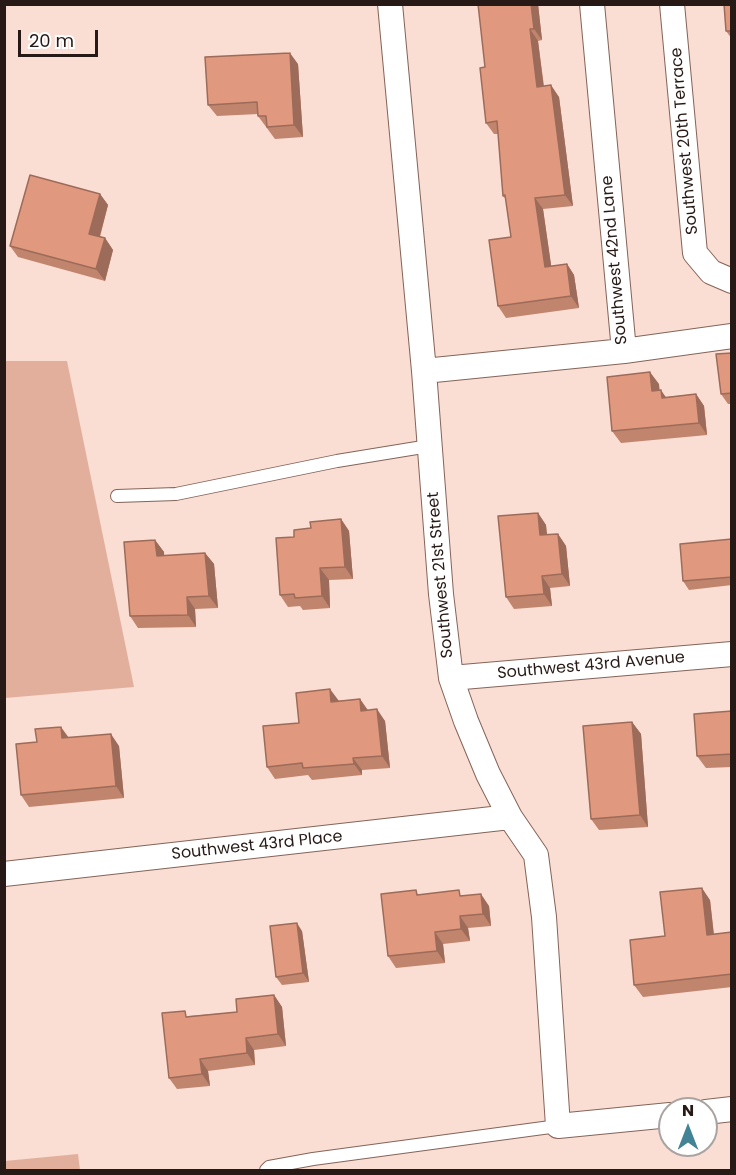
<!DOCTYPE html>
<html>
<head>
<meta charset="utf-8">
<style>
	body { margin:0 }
	#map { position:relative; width:736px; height:1175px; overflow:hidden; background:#faddd3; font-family:Poppins,sans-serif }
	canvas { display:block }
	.frame { position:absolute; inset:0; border:6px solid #271a16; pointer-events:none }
	.north { position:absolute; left:658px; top:1097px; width:60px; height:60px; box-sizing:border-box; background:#fff; border:2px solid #a9a3a2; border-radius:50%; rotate:0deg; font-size:16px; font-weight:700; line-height:24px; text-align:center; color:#271a16 }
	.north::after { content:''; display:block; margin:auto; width:21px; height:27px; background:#438396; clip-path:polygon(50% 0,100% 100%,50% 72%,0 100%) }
	.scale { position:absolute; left:18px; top:30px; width:80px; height:27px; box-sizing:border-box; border:3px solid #271a16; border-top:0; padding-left:8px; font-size:18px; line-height:21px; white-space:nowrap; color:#271a16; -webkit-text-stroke:4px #fff; paint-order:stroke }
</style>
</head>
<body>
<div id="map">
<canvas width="736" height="1175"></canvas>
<div class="frame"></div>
<div class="north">N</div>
<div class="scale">20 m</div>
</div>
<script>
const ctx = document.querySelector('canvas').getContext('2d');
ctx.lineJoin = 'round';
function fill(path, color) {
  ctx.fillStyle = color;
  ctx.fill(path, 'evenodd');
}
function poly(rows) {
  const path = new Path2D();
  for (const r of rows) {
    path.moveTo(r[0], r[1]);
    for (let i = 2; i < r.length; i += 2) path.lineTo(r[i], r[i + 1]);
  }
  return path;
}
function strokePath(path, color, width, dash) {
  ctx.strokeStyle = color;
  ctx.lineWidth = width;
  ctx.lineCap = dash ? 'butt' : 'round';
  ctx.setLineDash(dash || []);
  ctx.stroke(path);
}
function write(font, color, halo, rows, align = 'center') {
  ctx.font = font + ' Poppins,sans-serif';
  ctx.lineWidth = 5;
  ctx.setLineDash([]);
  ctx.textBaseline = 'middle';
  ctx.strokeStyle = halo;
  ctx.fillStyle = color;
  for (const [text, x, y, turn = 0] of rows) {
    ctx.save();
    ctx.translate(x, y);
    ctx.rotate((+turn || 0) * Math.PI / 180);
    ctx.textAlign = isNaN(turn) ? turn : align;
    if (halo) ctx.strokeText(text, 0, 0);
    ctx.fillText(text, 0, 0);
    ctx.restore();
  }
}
fill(poly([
	[5,361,67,361,134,687,5,698],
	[78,1154,80,1170,5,1170,5,1161]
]), '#e2af9d');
const lane = poly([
	[117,496,176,494,337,461,429,446],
	[266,1170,269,1167,313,1159,558,1126]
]);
const street = poly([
	[390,4,424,371,441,594,451,678,466,721,488,774,510,817,536,855,544,917,558,1126,670,1115],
	[592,4,624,351],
	[672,4,695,253,711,272,732,281],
	[424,371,624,351,732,336],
	[451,678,732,654],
	[4,874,510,817],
	[706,1112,732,1109]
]);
strokePath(lane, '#846459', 14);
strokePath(street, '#846459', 26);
strokePath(lane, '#fff', 12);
strokePath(street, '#fff', 24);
fill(poly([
	[538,4,542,40,538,41,544,86,559,97,573,206,543,209,551,266,567,264,574,275,579,308,506,318,498,306,511,237,506,199,503,196,498,134,494,134,486,123,485,67],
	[732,4,732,39,726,31],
	[298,64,303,137,275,139,258,116,258,114,217,116,208,105],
	[100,194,108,205,100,237,105,238,113,250,105,281,18,257,10,246],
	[732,353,732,404,728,404,721,394],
	[659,384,659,390,666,397,696,394,704,406,707,435,621,443,612,431],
	[538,513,546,525,547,535,558,534,566,546,570,586,550,588,552,606,514,609,506,597],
	[341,519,349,531,353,579,329,580,330,608,303,610,300,606,288,607,280,595,294,537,311,528],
	[732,539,732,585,689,590,683,581],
	[155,540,164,552,164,556,205,553,214,564,218,608,195,609,196,627,138,628,130,616],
	[360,699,368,710,385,721,390,768,362,770,362,775,312,780,308,775,275,779,267,767,299,723,339,701],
	[732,711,732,767,706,768,697,756],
	[632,722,641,734,648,827,599,830,591,819],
	[69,738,119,746,124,798,29,807,21,795],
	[419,894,463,896,489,906,491,926,468,928,470,941,443,944,445,963,396,968,388,956],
	[710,900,714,934,732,932,732,987,643,997,634,985,665,936],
	[302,931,309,982,282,985,276,977],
	[274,995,282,1007,286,1046,254,1050,255,1065,208,1071,210,1086,177,1089,169,1078,189,1016,237,1012]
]), '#c1846d');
fill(poly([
	[531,4,538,4,542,40,534,29],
	[530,29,538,41,545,98,537,87],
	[290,53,298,64,303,137,294,125],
	[551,85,559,97,573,206,565,195],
	[100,194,108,205,97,246,89,234],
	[535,198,543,209,553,278,545,267],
	[105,238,113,250,105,281,96,269],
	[567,264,574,275,579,308,571,296],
	[650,372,659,384,661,403,652,391],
	[661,390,669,402,662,398],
	[696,394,704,406,707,435,699,423],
	[538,513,546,525,548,547,540,535],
	[341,519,349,531,353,579,345,567],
	[558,534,566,546,570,586,562,574],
	[155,540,164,552,165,568,157,556],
	[205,553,214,564,218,608,209,596],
	[320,568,329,580,330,608,322,596],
	[542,576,550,588,552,606,544,594],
	[187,597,195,609,196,627,188,615],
	[330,689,339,701,331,702],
	[360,699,368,711,361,711],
	[377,709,385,721,390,768,382,756],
	[632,722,641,734,648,827,640,815],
	[61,727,69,738,62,738],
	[111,734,119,746,124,798,116,786],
	[353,758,362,770,362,775,354,764],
	[702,888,710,900,715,947,707,935],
	[481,894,489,906,491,926,483,914],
	[460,916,468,928,470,941,461,929],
	[297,923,302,931,309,982,303,973],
	[435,932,443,944,445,963,437,951],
	[274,995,282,1007,286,1046,278,1034],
	[246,1038,254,1050,255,1065,247,1053],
	[200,1059,208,1071,210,1086,202,1074]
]), '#9d6b59');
const building = poly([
	[478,4,531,4,534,29,530,29,537,87,551,85,565,195,535,198,545,267,567,264,571,296,498,306,489,240,511,237,505,195,503,196,497,121,486,123,480,68,485,67,478,4],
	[724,4,732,4,732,31,726,31,724,4],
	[290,53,294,125,267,127,266,116,258,116,257,102,208,105,205,57,290,53],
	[30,175,100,194,89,234,105,238,96,269,10,246,30,175],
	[732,353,732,393,721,394,716,354,732,353],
	[650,372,652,391,661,390,662,398,696,394,699,423,612,431,607,377,650,372],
	[538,513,540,535,558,534,562,574,542,576,544,594,506,597,498,516,538,513],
	[341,519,345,567,320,568,322,596,295,598,294,594,280,595,276,538,294,537,294,530,311,528,310,522,341,519],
	[732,539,732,577,683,581,680,544,732,539],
	[155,540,157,556,205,553,209,596,187,597,188,615,130,616,124,542,155,540],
	[330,689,331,702,360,699,361,711,377,709,382,756,353,758,354,764,303,768,302,763,267,767,263,726,299,723,296,693,330,689],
	[732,711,732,754,697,756,694,714,732,711],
	[632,722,640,815,591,819,583,726,632,722],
	[61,727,62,738,111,734,116,786,21,795,16,744,37,742,35,729,61,727],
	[702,888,707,935,732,932,732,974,634,985,630,940,665,936,660,892,702,888],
	[416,890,417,895,459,890,460,896,481,894,483,914,460,916,461,929,435,932,437,951,388,956,381,894,416,890],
	[297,923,303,973,276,977,270,926,297,923],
	[274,995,278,1034,246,1038,247,1053,200,1059,202,1074,169,1078,162,1013,185,1011,186,1017,237,1012,236,999,274,995]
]);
fill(building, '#e0997f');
strokePath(building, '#9d6b59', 1.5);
write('16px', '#271a16', '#fff', [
	["Southwest 20th Terrace",685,141,-95],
	["Southwest 42nd Lane",615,260,-95],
	["Southwest 21st Street",441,575,-95],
	["Southwest 43rd Avenue",591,666,-5],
	["Southwest 43rd Place",257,846,-6]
]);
</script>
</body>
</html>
